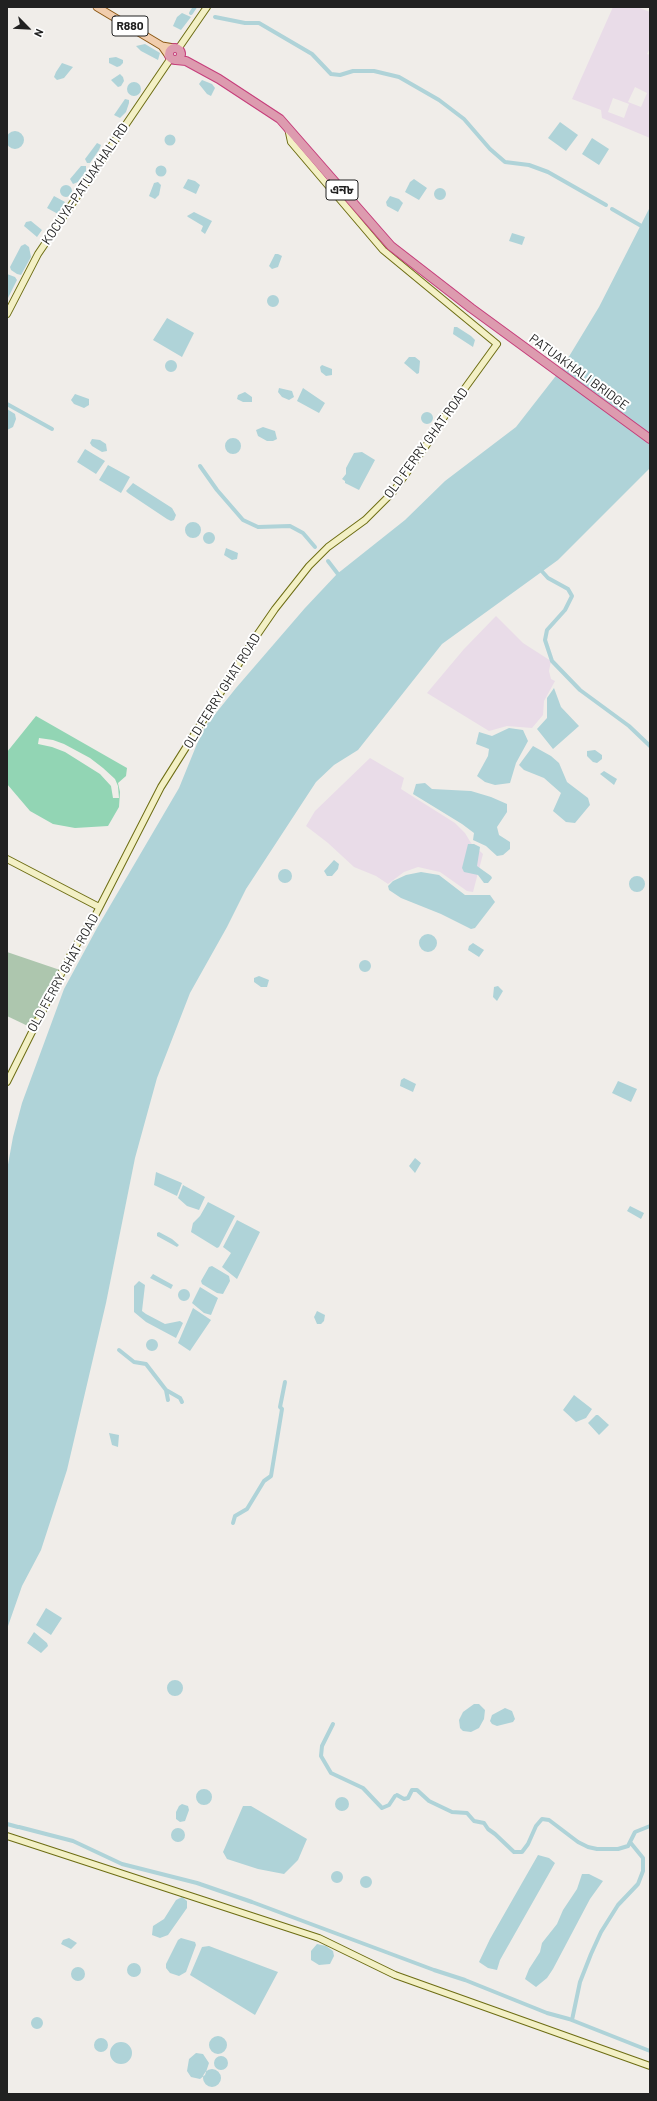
<!DOCTYPE html>
<html>
<head>
<meta charset="utf-8">
<style>
	body { margin:0 }
	#map { position:relative; width:657px; height:2101px; overflow:hidden; background:#f0ede9; font-family:Barlow,sans-serif }
	canvas { display:block }
	.frame { position:absolute; inset:0; border:8px solid #212121; pointer-events:none }
	.north { position:absolute; left:8px; top:8px; width:40px; height:40px; -webkit-text-stroke:3px #fff; paint-order:stroke; rotate:114deg; font-size:11px; font-weight:700; line-height:16px; text-align:center; color:#212121 }
	.north::after { content:''; display:block; margin:auto; width:14px; height:18px; background:#212121; clip-path:polygon(50% 0,100% 100%,50% 72%,0 100%) }
</style>
</head>
<body>
<div id="map">
<canvas width="657" height="2101"></canvas>
<div class="frame"></div>
<div class="north">N</div>
</div>
<script>
const ctx = document.querySelector('canvas').getContext('2d');
ctx.lineJoin = 'round';
function fill(path, color) {
  ctx.fillStyle = color;
  ctx.fill(path, 'evenodd');
}
function poly(rows) {
  const path = new Path2D();
  for (const r of rows) {
    if (r.length === 3) {
      path.moveTo(r[0] + r[2], r[1]);
      path.arc(r[0], r[1], r[2], 0, 2 * Math.PI);
      continue;
    }
    path.moveTo(r[0], r[1]);
    for (let i = 2; i < r.length; i += 2) path.lineTo(r[i], r[i + 1]);
  }
  return path;
}
function strokePath(path, color, width, dash) {
  ctx.strokeStyle = color;
  ctx.lineWidth = width;
  ctx.lineCap = dash ? 'butt' : 'round';
  ctx.setLineDash(dash || []);
  ctx.stroke(path);
}
function write(font, color, halo, rows, align = 'center') {
  ctx.font = font + ' Barlow,"Noto Sans Bengali",sans-serif';
  ctx.lineWidth = 4;
  ctx.setLineDash([]);
  ctx.textBaseline = 'middle';
  ctx.strokeStyle = halo;
  ctx.fillStyle = color;
  for (const [text, x, y, turn = 0] of rows) {
    ctx.save();
    ctx.translate(x, y);
    ctx.rotate((+turn || 0) * Math.PI / 180);
    ctx.textAlign = isNaN(turn) ? turn : align;
    if (halo) ctx.strokeText(text, 0, 0);
    ctx.fillText(text, 0, 0);
    ctx.restore();
  }
}
fill(poly([
	[613,7,637,7,650,12,650,48,647,54,650,55,650,138,602,118,601,110,572,99],
	[635,87,647,93,641,107,628,102],
	[613,98,629,104,624,118,608,112],
	[496,616,523,643,551,661,549,671,551,679,555,681,544,701,543,715,532,728,507,726,489,731,427,693,464,649],
	[370,758,404,778,401,789,455,823,465,833,471,843,483,854,473,892,467,891,440,872,418,867,404,872,388,884,376,876,354,867,328,843,306,826,315,811]
]), '#e9dce8');
fill(poly([
	[7,952,60,970,30,1027,7,1016]
]), '#adc6ae');
fill(poly([
	[36,716,127,768,126,776,118,783,120,792,119,807,108,826,75,828,53,824,30,811,7,784,7,752],
	[39,738,53,740,64,744,90,758,103,768,115,779,118,786,119,798,113,798,111,786,100,774,65,752,52,747,38,744]
]), '#92d5b4');
fill(poly([
	[182,13,191,17,181,30,173,26,177,17],
	[145,44,160,53,158,60,141,51,136,46],
	[116,57,123,60,123,63,120,66,117,67,109,63,109,58],
	[62,63,73,67,64,78,57,80,54,77,56,72],
	[120,74,123,77,124,81,121,86,118,87,111,80],
	[202,80,212,84,215,88,211,96,207,94,199,84],
	[134,89,7],
	[125,99,129,100,129,103,126,112,120,118,114,115],
	[560,122,578,135,566,151,548,138],
	[15,140,9],
	[170,140,5.5],
	[592,138,609,149,599,165,582,154],
	[97,143,101,145,99,150,90,163,87,163,85,159],
	[161,171,5.5],
	[81,166,86,166,86,171,78,182,73,184,70,179],
	[188,179,195,181,200,185,196,194,183,188],
	[414,179,427,188,419,200,405,192,410,182],
	[158,182,161,185,159,195,155,199,149,196,154,183],
	[66,191,6],
	[440,194,6],
	[54,196,65,202,58,214,47,208],
	[390,196,399,199,403,203,398,212,387,206,386,202],
	[650,207,650,468,558,560,442,644,358,750,334,765,316,782,246,889,227,927,190,993,157,1078,135,1158,106,1303,67,1470,41,1550,22,1586,7,1629,7,1170,13,1137,22,1103,64,989,97,928,179,788,201,734,208,723,236,688,305,608,337,574,405,520,445,481,516,427,562,368,599,307],
	[194,212,212,221,205,234,201,231,203,226,188,217,187,216],
	[31,221,42,230,37,237,24,226,26,222],
	[512,233,525,237,522,245,509,241],
	[25,244,29,247,31,257,21,275,17,274,11,270,10,267,21,246],
	[275,254,278,254,282,256,278,267,272,269,269,266],
	[7,274,15,277,17,280,7,300],
	[273,301,6],
	[167,318,194,333,182,357,153,340],
	[454,327,457,327,471,336,475,340,473,347,453,334],
	[409,357,415,357,420,361,419,373,417,374,404,363],
	[171,366,6],
	[322,365,332,369,332,375,326,376,321,372,320,367],
	[279,388,292,391,294,397,289,400,282,397,278,392],
	[303,388,325,403,319,413,297,401],
	[245,392,252,397,252,402,243,402,237,399,238,395],
	[75,394,89,399,89,405,84,408,74,404,71,400],
	[7,409,15,414,16,419,13,427,7,430],
	[427,418,6],
	[263,427,275,431,277,439,273,441,267,441,258,436,256,430],
	[233,446,8],
	[92,439,100,440,106,444,107,451,102,452,92,446,90,443],
	[85,449,105,461,96,474,77,462],
	[362,452,375,460,359,490,345,483,345,481,342,479,346,474,346,468,354,453],
	[108,465,130,477,121,493,99,480],
	[133,483,172,508,176,515,174,520,171,521,167,519,128,493,126,491],
	[193,530,8],
	[209,538,6],
	[226,548,238,553,237,559,232,560,224,555],
	[554,688,561,707,579,726,553,749,537,729,547,718,547,698],
	[509,728,523,730,528,741,516,763,510,783,495,785,485,782,477,776,488,756,489,749,476,744,479,732,492,736],
	[533,746,551,756,559,763,567,782,588,798,590,805,575,823,566,822,553,811,561,793,544,778,524,770,519,765],
	[595,750,602,755,602,759,597,763,593,762,587,756,587,751],
	[604,771,617,779,614,785,600,774],
	[425,783,432,789,471,791,491,797,507,804,507,812,497,827,499,835,510,842,510,849,503,855,497,856,486,846,473,840,474,833,462,824,413,794,416,784],
	[468,844,474,844,480,847,477,866,491,876,492,878,488,883,484,883,478,875,464,872,462,868],
	[334,860,339,864,338,869,332,876,327,876,324,871],
	[285,876,7],
	[421,872,439,875,465,895,490,895,495,902,475,928,471,929,441,914,401,898,389,890,388,886,393,881,406,875],
	[637,884,8],
	[428,943,9],
	[473,943,484,950,479,957,468,950,469,946],
	[365,966,6],
	[259,976,269,980,267,987,261,987,254,982,254,978],
	[498,986,503,991,497,1001,493,997,494,987],
	[404,1078,416,1084,413,1092,400,1086,401,1080],
	[618,1081,637,1089,631,1102,612,1093],
	[415,1158,421,1163,415,1173,409,1166],
	[156,1172,182,1183,177,1196,154,1185],
	[183,1185,205,1197,199,1210,187,1206,178,1198],
	[208,1202,235,1216,219,1247,217,1248,191,1232,193,1223,200,1216],
	[630,1206,644,1213,641,1219,627,1211],
	[237,1220,260,1232,237,1279,222,1267,231,1253,223,1247],
	[159,1232,172,1239,179,1245,177,1247,157,1236,157,1233],
	[212,1266,229,1276,230,1281,223,1294,217,1293,202,1284,201,1281,209,1267],
	[153,1274,173,1285,171,1289,150,1278],
	[139,1281,145,1285,142,1311,146,1314,165,1324,180,1321,183,1323,176,1338,146,1322,134,1312,134,1286],
	[200,1287,218,1298,211,1315,204,1313,192,1303],
	[184,1295,6],
	[193,1308,211,1320,190,1351,178,1343],
	[317,1311,325,1315,324,1321,321,1324,317,1324,314,1317],
	[152,1345,6],
	[574,1395,592,1409,586,1418,576,1422,563,1410],
	[596,1415,598,1415,609,1425,599,1435,588,1423],
	[109,1433,119,1435,118,1447,112,1445],
	[46,1608,62,1618,51,1635,36,1625],
	[34,1632,47,1643,48,1646,41,1653,27,1643],
	[175,1688,8],
	[474,1704,479,1704,485,1710,484,1719,479,1728,471,1732,463,1731,460,1728,459,1720,463,1712],
	[505,1708,512,1711,515,1719,513,1722,497,1726,492,1724,490,1721,492,1715],
	[204,1797,8],
	[342,1804,7],
	[182,1804,188,1806,189,1810,185,1821,180,1822,176,1819,176,1812,179,1806],
	[243,1806,251,1806,307,1839,298,1860,284,1874,258,1869,227,1859,223,1852],
	[178,1835,7],
	[538,1855,549,1858,555,1863,500,1960,497,1970,488,1968,479,1962,490,1939],
	[337,1877,6],
	[582,1874,589,1874,603,1881,590,1899,553,1969,547,1978,536,1987,525,1979,529,1969,540,1952,542,1943,557,1924,563,1910,577,1889],
	[366,1882,6],
	[182,1897,187,1901,187,1908,168,1935,160,1938,152,1935,153,1926,164,1919,176,1900],
	[69,1938,77,1943,71,1949,61,1944,63,1940],
	[181,1938,195,1942,196,1945,186,1972,179,1976,170,1973,166,1968,166,1964,178,1940],
	[317,1944,326,1946,333,1951,334,1956,330,1964,319,1965,311,1960,311,1951],
	[209,1946,278,1972,255,2015,190,1975,202,1947],
	[134,1970,7],
	[78,1974,7],
	[37,2023,6],
	[218,2045,9],
	[101,2045,7],
	[121,2053,11],
	[196,2053,203,2054,209,2063,205,2075,200,2079,191,2077,187,2071,189,2059],
	[221,2063,7],
	[212,2078,9]
]), '#afd3d8');
strokePath(poly([
	[191,13,195,7],
	[215,17,245,23,259,23,312,54,331,74,340,75,353,71,374,71,399,77,439,100,464,119,490,149,505,162,529,165,548,172,606,205],
	[612,209,650,231],
	[7,404,52,429],
	[200,466,217,490,243,520,258,527,290,526,303,533,315,547],
	[328,561,341,578],
	[539,568,548,578,568,589,572,596,565,610,547,630,545,640,552,661,580,690,629,726,650,746],
	[119,1350,134,1362,146,1364,166,1390,168,1400],
	[166,1390,180,1398,182,1402],
	[233,1523,235,1516,247,1509,264,1481,271,1476,282,1409,280,1407,285,1382],
	[333,1724,322,1746,321,1756,331,1773,363,1788,382,1808,389,1805,395,1796],
	[397,1795,404,1799,408,1798,412,1790,417,1790,429,1801,452,1812,467,1813,474,1821,484,1823,488,1829,495,1834,514,1852,522,1852,528,1844,536,1826,542,1819,549,1820,578,1842,588,1847,597,1849,618,1849,628,1846,635,1832,650,1826],
	[7,1824,18,1827],
	[19,1827,73,1841,122,1864,197,1883,252,1902,434,1970,465,1980,547,2013,569,2019,650,2051],
	[572,2020,580,1982,591,1954,601,1932,618,1905,638,1884,643,1871,643,1858,630,1842]
]), '#afd3d8', 4);
const secondary = poly([
	[178,49,207,7],
	[7,314,38,254,171,58],
	[7,859,99,907],
	[7,1082,73,950,95,916,161,787,255,638,275,609,309,566,328,547,365,520,393,492,430,440,444,417,497,344,383,250,291,142,288,128],
	[7,1836,319,1938,395,1975,650,2066]
]);
const primary = poly([
	[97,7,162,46,169,56],
	[162,46,174,48]
]);
const highway = poly([
	[175,54,6],
	[176,60,186,61,219,79,280,119,391,246,471,308,650,439]
]);
strokePath(secondary, '#6d6d13', 8);
strokePath(primary, '#8b5713', 9);
strokePath(highway, '#c63e7b', 10);
strokePath(secondary, '#f3f0c5', 6);
strokePath(primary, '#f1cdad', 7);
strokePath(highway, '#dd9baf', 8);
for (const [x, y, w] of [
	[130,26,36],
	[342,190,32]
]) {
  const box = new Path2D();
  box.roundRect(x - w / 2, y - 10, w, 20, 3);
  ctx.fillStyle = '#fff';
  ctx.fill(box);
  strokePath(box, '#212121', 1);
}
write('bold 12px', '#212121', null, [
	["R880",130,26],
	["এন৮",342,190]
]);
write('13px', '#212121', '#fff', [
	["KOCUYA-PATUAKHALI RD",85,184,-56],
	["PATUAKHALI BRIDGE",579,372,36],
	["OLD FERRY GHAT ROAD",426,443,-54],
	["OLD FERRY GHAT ROAD",222,691,-58],
	["OLD FERRY GHAT ROAD",63,973,-61]
]);
</script>
</body>
</html>
